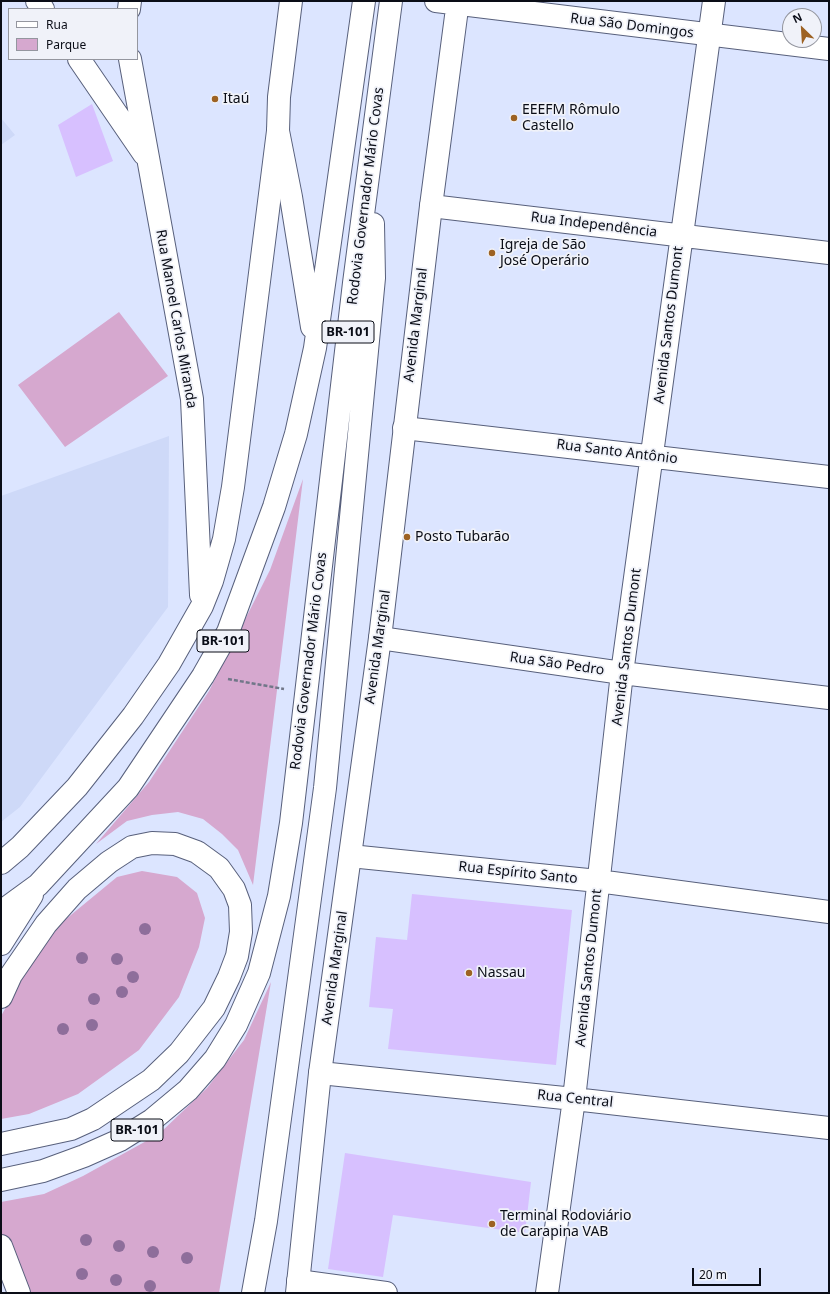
<!DOCTYPE html>
<html>
<head>
<meta charset="utf-8">
<style>
	body { margin:0 }
	#map { position:relative; width:830px; height:1294px; overflow:hidden; background:#dce5ff; font-family:"Noto Sans",sans-serif }
	canvas { display:block }
	.frame { position:absolute; inset:0; border:2px solid #0a0d17; pointer-events:none }
	.legend { position:absolute; left:8px; top:8px; width:130px; height:52px; box-sizing:border-box; background:#f0f2f9; border:1px solid #94969f; margin:0; padding:5px 7px; list-style:none; font-size:12px; color:#0a0d17 }
	.legend li { display:flex; align-items:center; gap:8px; height:20px }
	.legend b { width:20px; border:1px solid #94969f }
	.north { position:absolute; left:782px; top:8px; width:40px; height:40px; box-sizing:border-box; background:#f0f2f9; border:1px solid #94969f; border-radius:50%; rotate:335deg; font-size:11px; font-weight:700; line-height:16px; text-align:center; color:#0a0d17 }
	.north::after { content:''; display:block; margin:auto; width:14px; height:18px; background:#9d6223; clip-path:polygon(50% 0,100% 100%,50% 72%,0 100%) }
	.scale { position:absolute; left:692px; top:1268px; width:69px; height:18px; box-sizing:border-box; border:2px solid #0a0d17; border-top:0; padding-left:5px; font-size:12px; line-height:14px; white-space:nowrap; color:#0a0d17; -webkit-text-stroke:3px #f0f2f9; paint-order:stroke }
</style>
</head>
<body>
<div id="map">
<canvas width="830" height="1294"></canvas>
<div class="frame"></div>
<ul class="legend">
<li><b style="height:5px;background:#fff"></b>Rua</li>
<li><b style="height:11px;background:#d6a8cf"></b>Parque</li>
</ul>
<div class="north">N</div>
<div class="scale">20 m</div>
</div>
<script>
const ctx = document.querySelector('canvas').getContext('2d');
ctx.lineJoin = 'round';
function fill(path, color) {
  ctx.fillStyle = color;
  ctx.fill(path, 'evenodd');
}
function poly(rows) {
  const path = new Path2D();
  for (const r of rows) {
    path.moveTo(r[0], r[1]);
    for (let i = 2; i < r.length; i += 2) path.lineTo(r[i], r[i + 1]);
  }
  return path;
}
function strokePath(path, color, width, dash) {
  ctx.strokeStyle = color;
  ctx.lineWidth = width;
  ctx.lineCap = dash ? 'butt' : 'round';
  ctx.setLineDash(dash || []);
  ctx.stroke(path);
}
function write(font, color, halo, rows, align = 'center') {
  ctx.font = font + ' "Noto Sans",sans-serif';
  ctx.lineWidth = 3.5;
  ctx.setLineDash([]);
  ctx.textBaseline = 'middle';
  ctx.strokeStyle = halo;
  ctx.fillStyle = color;
  for (const [text, x, y, turn = 0] of rows) {
    ctx.save();
    ctx.translate(x, y);
    ctx.rotate((+turn || 0) * Math.PI / 180);
    ctx.textAlign = isNaN(turn) ? turn : align;
    if (halo) ctx.strokeText(text, 0, 0);
    ctx.fillText(text, 0, 0);
    ctx.restore();
  }
}
fill(poly([
	[1,118,15,135,1,145],
	[169,436,168,607,20,807,1,822,1,496]
]), '#ced9f8');
fill(poly([
	[119,312,168,376,65,447,18,385],
	[303,479,253,885,238,850,222,834,203,819,178,812,152,815,127,821,96,844,149,782,209,691,270,570],
	[142,871,177,877,197,893,205,918,199,947,179,997,139,1050,78,1094,29,1114,1,1119,1,1016,22,979,60,924,117,877],
	[271,982,219,1293,27,1293,1,1234,1,1202,44,1194,83,1176,159,1134,207,1088,244,1040]
]), '#d6a8cf');
fill(poly([
	[92,104,113,161,76,177,58,125],
	[412,894,572,910,556,1065,388,1049,393,1009,369,1007,376,937,407,940],
	[345,1153,531,1182,525,1233,393,1215,383,1277,328,1269]
]), '#d7c0ff');
const street = poly([
	[431,206,829,253],
	[404,428,829,477],
	[380,638,622,673,829,698],
	[350,856,598,881,829,912],
	[320,1073,574,1099,829,1128],
	[298,1281,386,1293],
	[547,1293,574,1099,622,673,714,1]
]);
const secondary = poly([
	[37,1,43,9],
	[436,1,829,49],
	[129,9,130,1],
	[79,59,144,154],
	[130,59,192,399,201,595],
	[1,863,20,847,77,787,133,716,169,664,202,606,212,581,224,539,233,487,278,131,279,97,291,1],
	[297,1293,320,1073,380,638,431,206,458,1]
]);
const primary = poly([
	[278,131,291,197,312,327],
	[1,912,38,885,128,788,203,676,228,632,274,507,296,434,315,348,364,1],
	[1,944,32,895],
	[1,997,11,975,46,924,77,889,109,862,132,847,152,843,175,844,197,852,219,868,234,889,240,905,241,932,237,956,229,977,214,1008,179,1053,151,1080,93,1119,71,1129,1,1144],
	[1,1180,43,1171,84,1156,120,1140,152,1120,188,1090,215,1059,236,1025,259,973,279,896,291,823,354,283,391,1],
	[1,1246,19,1293],
	[253,1293,266,1221,325,788,374,278,373,224]
]);
strokePath(street, '#58607c', 24);
strokePath(secondary, '#58607c', 24);
strokePath(primary, '#58607c', 24);
strokePath(poly([
	[228,679,284,689]
]), '#717789', 2.5, [4, 2]);
strokePath(street, '#fff', 22);
strokePath(secondary, '#fff', 22);
strokePath(primary, '#fff', 22);
ctx.fillStyle = '#8e6e9b';
for (const [x, y] of [
	[145,929],
	[82,958],
	[117,959],
	[133,977],
	[122,992],
	[94,999],
	[92,1025],
	[63,1029],
	[86,1240],
	[119,1246],
	[153,1252],
	[187,1258],
	[82,1274],
	[116,1280],
	[150,1286]
]) {
  ctx.beginPath();
  ctx.arc(x, y, 6, 0, 2 * Math.PI);
  ctx.fill();
}
for (const [x, y, r, color] of [
	[215,99,4,"#9d6223"],
	[514,118,4,"#9d6223"],
	[492,253,4,"#9d6223"],
	[407,537,4,"#9d6223"],
	[469,973,4,"#9d6223"],
	[492,1224,4,"#9d6223"]
]) {
  const dot = new Path2D();
  dot.arc(x, y, r, 0, 2 * Math.PI);
  ctx.fillStyle = color;
  ctx.fill(dot);
  strokePath(dot, '#f0f2f9', 1.5);
}
for (const [x, y, w] of [
	[348,332,52],
	[223,641,52],
	[137,1130,52]
]) {
  const box = new Path2D();
  box.roundRect(x - w / 2, y - 11, w, 22, 3);
  ctx.fillStyle = '#f0f2f9';
  ctx.fill(box);
  strokePath(box, '#0a0d17', 1);
}
write('bold 13px', '#0a0d17', null, [
	["BR-101",348,332],
	["BR-101",223,641],
	["BR-101",137,1130]
]);
write('14px', '#0a0d17', '#f0f2f9', [
	["Rua São Domingos",632,26,7],
	["Rodovia Governador Mário Covas",366,196,-83],
	["Rua Independência",594,225,7],
	["Rua Manoel Carlos Miranda",176,319,80],
	["Avenida Marginal",416,325,-83],
	["Avenida Santos Dumont",669,325,-83],
	["Rua Santo Antônio",617,452,7],
	["Avenida Marginal",378,647,-82],
	["Avenida Santos Dumont",627,647,-83],
	["Rodovia Governador Mário Covas",309,661,-83],
	["Rua São Pedro",557,664,8],
	["Rua Espírito Santo",518,873,6],
	["Avenida Marginal",335,968,-82],
	["Avenida Santos Dumont",589,968,-84],
	["Rua Central",575,1099,6]
]);
write('14px', '#0a0d17', '#f0f2f9', [
	["Itaú",223,99],
	["EEEFM Rômulo",522,110],
	["Castello",522,126],
	["Igreja de São",500,245],
	["José Operário",500,261],
	["Posto Tubarão",415,537],
	["Nassau",477,973],
	["Terminal Rodoviário",500,1216],
	["de Carapina VAB",500,1232]
], 'left');
</script>
</body>
</html>
